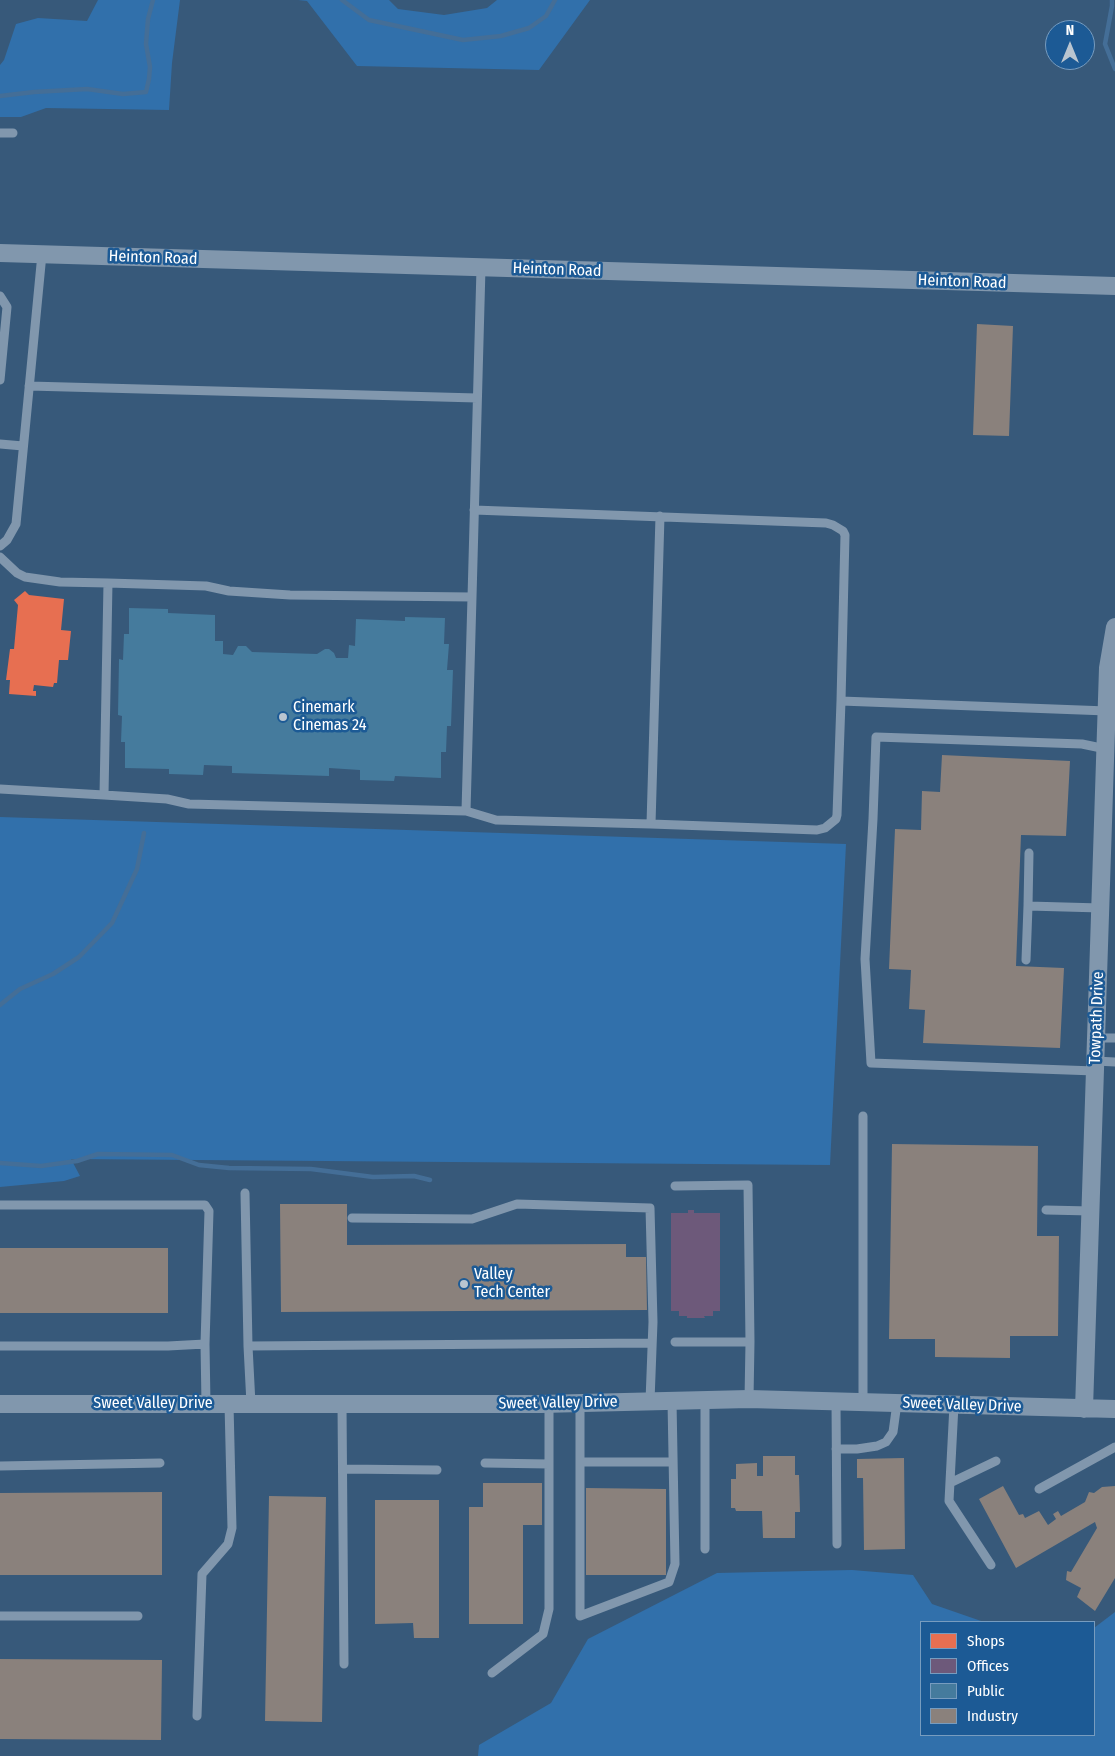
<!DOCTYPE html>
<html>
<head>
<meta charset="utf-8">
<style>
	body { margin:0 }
	#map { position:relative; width:1115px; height:1756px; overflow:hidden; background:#37597a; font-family:"Fira Sans Condensed",sans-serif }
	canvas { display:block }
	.legend { position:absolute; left:920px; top:1621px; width:175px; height:115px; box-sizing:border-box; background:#1c5a95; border:1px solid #779cbf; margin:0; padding:6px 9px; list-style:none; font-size:15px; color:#fff }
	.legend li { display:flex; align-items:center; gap:10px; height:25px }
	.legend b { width:25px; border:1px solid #779cbf }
	.north { position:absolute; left:1045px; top:20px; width:50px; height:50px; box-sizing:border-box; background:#1c5a95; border:1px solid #779cbf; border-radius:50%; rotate:0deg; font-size:14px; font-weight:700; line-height:20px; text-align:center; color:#fff }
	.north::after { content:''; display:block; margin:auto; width:18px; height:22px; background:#b9c5d0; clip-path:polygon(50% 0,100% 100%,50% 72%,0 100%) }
</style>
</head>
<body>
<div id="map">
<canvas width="1115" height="1756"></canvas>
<ul class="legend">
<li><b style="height:14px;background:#e76f51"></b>Shops</li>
<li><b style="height:14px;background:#6d597a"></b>Offices</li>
<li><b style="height:14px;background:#457b9d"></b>Public</li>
<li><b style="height:14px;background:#8a817c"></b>Industry</li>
</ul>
<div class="north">N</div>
</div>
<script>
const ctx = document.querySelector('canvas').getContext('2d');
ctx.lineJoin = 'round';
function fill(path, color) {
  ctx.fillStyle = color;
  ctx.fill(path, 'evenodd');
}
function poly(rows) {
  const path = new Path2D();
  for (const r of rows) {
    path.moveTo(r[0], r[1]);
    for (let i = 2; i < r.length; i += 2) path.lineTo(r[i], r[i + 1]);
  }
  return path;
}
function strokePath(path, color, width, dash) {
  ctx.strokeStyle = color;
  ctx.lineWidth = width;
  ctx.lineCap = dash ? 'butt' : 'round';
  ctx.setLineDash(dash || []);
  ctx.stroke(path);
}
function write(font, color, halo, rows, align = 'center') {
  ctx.font = font + ' "Fira Sans Condensed",sans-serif';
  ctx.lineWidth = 5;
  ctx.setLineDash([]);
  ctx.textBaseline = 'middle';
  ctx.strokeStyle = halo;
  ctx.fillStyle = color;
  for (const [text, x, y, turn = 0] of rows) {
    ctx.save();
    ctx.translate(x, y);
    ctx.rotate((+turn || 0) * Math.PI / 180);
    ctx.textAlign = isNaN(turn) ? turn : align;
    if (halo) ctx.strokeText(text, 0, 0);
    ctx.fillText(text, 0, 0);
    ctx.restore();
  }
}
fill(poly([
	[98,0,180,0,172,63,169,110,46,108,21,117,0,117,0,65,4,60,16,24,38,18,87,21],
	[298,0,389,0,398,9,444,15,487,8,497,0,590,0,539,70,357,66,307,1],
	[0,817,846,844,830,1165,71,1159,80,1176,64,1181,0,1187],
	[852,1570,913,1575,932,1604,984,1622,921,1622,921,1735,1094,1735,1094,1628,1115,1612,1115,1756,478,1756,479,1745,551,1703,588,1639,717,1573]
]), '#3170ab');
fill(poly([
	[25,591,29,595,64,599,61,630,71,631,68,660,59,660,57,683,54,683,53,687,34,685,33,691,36,691,36,696,9,694,10,680,6,680,10,649,14,649,18,605,14,600]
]), '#e76f51');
fill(poly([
	[688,1210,694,1210,694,1213,720,1213,720,1311,713,1311,713,1316,704,1316,705,1318,687,1318,687,1316,679,1316,679,1311,671,1311,671,1213,688,1213]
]), '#6d597a');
fill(poly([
	[129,608,168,609,168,613,215,615,215,641,223,641,223,654,233,655,238,646,246,646,252,652,317,654,325,649,329,649,334,653,336,658,348,658,349,645,355,646,356,619,405,621,405,617,445,618,444,644,449,644,447,670,453,670,451,726,447,726,446,752,441,752,441,778,395,776,394,781,360,780,360,770,329,768,329,776,232,773,232,766,204,765,203,775,169,774,169,769,125,768,125,742,121,742,122,716,118,715,119,659,123,660,124,634,129,634]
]), '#457b9d');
fill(poly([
	[977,324,1013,326,1009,436,973,435],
	[942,755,1070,761,1066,836,1021,835,1016,966,1064,968,1060,1048,923,1043,925,1010,909,1009,911,970,889,969,895,829,921,830,922,791,940,792],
	[892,1144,1038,1146,1037,1236,1059,1236,1058,1336,1010,1336,1010,1358,935,1357,935,1339,889,1339],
	[280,1204,347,1204,347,1245,626,1244,626,1257,646,1257,647,1310,281,1312],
	[0,1248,168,1248,168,1313,0,1313],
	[763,1456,795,1456,795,1475,799,1475,800,1512,795,1512,795,1538,763,1538,762,1511,736,1511,735,1508,731,1508,731,1479,736,1479,736,1464,757,1463,757,1476,763,1476],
	[904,1458,905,1549,864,1550,863,1478,857,1478,857,1459],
	[483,1483,542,1483,542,1525,523,1525,523,1624,469,1624,469,1507,483,1507],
	[1003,1486,1019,1515,1023,1514,1025,1518,1039,1511,1048,1525,1056,1519,1053,1514,1058,1511,1061,1516,1085,1502,1089,1492,1094,1493,1102,1487,1115,1486,1115,1578,1095,1611,1077,1597,1081,1588,1066,1580,1067,1571,1071,1572,1097,1528,1095,1522,1016,1568,979,1499],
	[586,1488,666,1489,666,1575,586,1575],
	[162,1492,162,1575,0,1575,0,1493],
	[269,1496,326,1497,322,1722,265,1721],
	[375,1500,439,1500,439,1638,414,1638,413,1623,375,1624],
	[0,1659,162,1660,161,1740,0,1739]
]), '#8a817c');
strokePath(poly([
	[342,0,369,20,463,40,501,36,529,28,546,16,555,0],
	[1112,0,1112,6,1105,44,1115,69],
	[0,96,34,92,87,89,123,94,146,92,149,79,150,67,146,44,148,19,153,0],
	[0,1005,20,989,53,974,79,957,112,923,137,869,144,833],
	[0,1163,41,1166,77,1161,98,1154,172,1155,199,1165,229,1168,311,1169,373,1177,414,1176,430,1180]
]), '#446e97', 4.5);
strokePath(poly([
	[0,133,13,133],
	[0,296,7,307,0,380],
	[29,386,477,398],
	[0,444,23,446],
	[474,510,826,523,833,525,843,531,845,535,841,701,1107,711],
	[660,516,651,824,817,830,825,828,836,819,837,815,841,701],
	[0,546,7,540,16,524,42,254],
	[0,557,17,573,25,577,60,582,108,583,104,795,0,789],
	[108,583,206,586,229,591,290,595,472,597,481,268],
	[472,597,466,811,496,820,651,824],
	[104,795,167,799,189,804,466,811],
	[1029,853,1028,906,1101,908],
	[1026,960,1028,906],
	[1097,1038,1115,1038],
	[1096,1061,1115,1062],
	[1095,1071,871,1063,865,959,873,819,876,737,1082,744,1106,749],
	[675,1186,748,1185,750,1342,749,1399],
	[245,1193,248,1346,652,1343],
	[0,1205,205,1205,209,1211,205,1344,168,1346,0,1346],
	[1046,1210,1091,1211],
	[352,1218,472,1219,517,1204,650,1208,653,1322,650,1401],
	[675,1342,750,1342],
	[205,1344,206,1404],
	[248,1346,251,1404],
	[705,1400,705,1549],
	[836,1402,837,1544],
	[863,1402,863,1116],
	[580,1403,580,1616,669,1582,675,1564,672,1401],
	[342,1404,344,1664],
	[954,1405,949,1501,991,1565],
	[836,1449,857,1449,877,1446,886,1442,893,1432,897,1403],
	[580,1462,673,1462],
	[485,1463,549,1464],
	[0,1466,160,1463],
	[343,1469,437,1470],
	[950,1483,996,1461],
	[1039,1489,1115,1447],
	[0,1616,138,1616],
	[492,1673,543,1634,549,1609,549,1404],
	[197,1716,202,1574,228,1544,232,1528,229,1404]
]), '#8197ad', 9);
strokePath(poly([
	[0,253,1115,286],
	[0,1404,541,1404,749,1399,1115,1409],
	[1084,1409,1108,668,1115,627]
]), '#8197ad', 18);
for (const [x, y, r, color] of [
	[283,717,5,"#b9c5d0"],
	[464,1284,5,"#b9c5d0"]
]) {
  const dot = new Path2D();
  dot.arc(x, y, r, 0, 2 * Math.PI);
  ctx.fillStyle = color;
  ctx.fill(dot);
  strokePath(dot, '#1c5a95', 2);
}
write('16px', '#fff', '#1c5a95', [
	["Heinton Road",153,258,2],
	["Heinton Road",557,270,2],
	["Heinton Road",962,282,2],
	["Towpath Drive",1097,1018,-88],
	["Sweet Valley Drive",558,1403,-1],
	["Sweet Valley Drive",153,1404],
	["Sweet Valley Drive",962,1405,2]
]);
write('16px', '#fff', '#1c5a95', [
	["Cinemark",293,708],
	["Cinemas 24",293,726],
	["Valley",474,1275],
	["Tech Center",474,1293]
], 'left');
</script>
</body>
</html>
